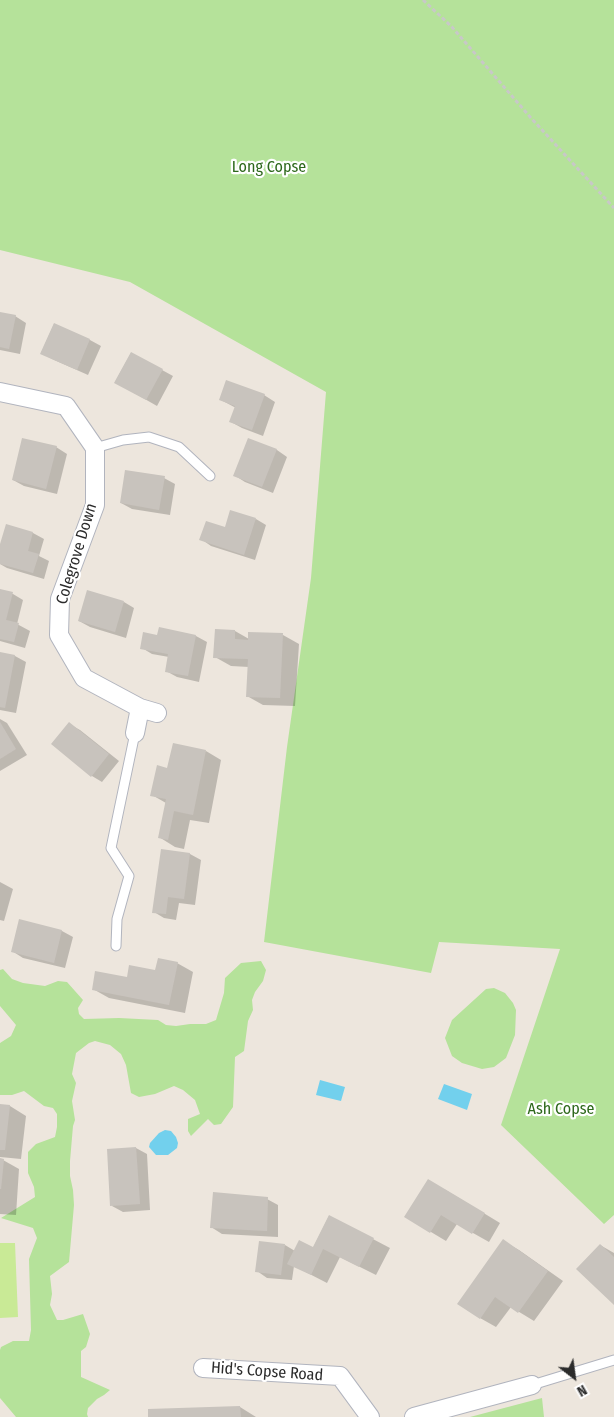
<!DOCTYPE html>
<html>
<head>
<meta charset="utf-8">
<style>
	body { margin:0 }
	#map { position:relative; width:614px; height:1417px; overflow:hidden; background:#ede6dd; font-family:"Fira Sans Condensed",sans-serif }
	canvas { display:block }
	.north { position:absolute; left:549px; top:1352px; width:50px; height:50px; -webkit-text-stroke:4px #fff; paint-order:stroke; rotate:150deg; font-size:14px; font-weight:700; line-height:20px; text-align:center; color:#2b2b2b }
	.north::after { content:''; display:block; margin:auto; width:18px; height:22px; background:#2b2b2b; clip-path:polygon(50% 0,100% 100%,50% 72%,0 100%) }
</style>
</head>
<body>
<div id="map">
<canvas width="614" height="1417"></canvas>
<div class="north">N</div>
</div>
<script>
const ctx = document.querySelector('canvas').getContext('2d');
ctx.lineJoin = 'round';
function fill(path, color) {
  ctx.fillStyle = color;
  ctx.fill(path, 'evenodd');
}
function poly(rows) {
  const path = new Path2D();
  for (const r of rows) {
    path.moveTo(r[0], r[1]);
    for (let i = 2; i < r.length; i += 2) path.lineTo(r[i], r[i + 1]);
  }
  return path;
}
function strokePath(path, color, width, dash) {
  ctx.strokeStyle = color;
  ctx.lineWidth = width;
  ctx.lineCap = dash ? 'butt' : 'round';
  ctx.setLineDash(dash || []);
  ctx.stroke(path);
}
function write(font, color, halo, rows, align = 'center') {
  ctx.font = font + ' "Fira Sans Condensed",sans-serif';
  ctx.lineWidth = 4.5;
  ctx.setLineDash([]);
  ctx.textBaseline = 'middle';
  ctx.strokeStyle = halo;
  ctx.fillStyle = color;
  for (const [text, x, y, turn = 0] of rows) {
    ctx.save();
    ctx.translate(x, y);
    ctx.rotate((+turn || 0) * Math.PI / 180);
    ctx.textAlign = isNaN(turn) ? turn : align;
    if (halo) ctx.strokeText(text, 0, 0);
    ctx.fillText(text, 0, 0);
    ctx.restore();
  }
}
fill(poly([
	[0,0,614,0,614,1215,604,1224,501,1125,560,949,439,942,431,973,264,942,287,747,311,578,326,392,130,282,0,250],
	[261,961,266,970,263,981,255,992,252,1000,253,1010,248,1021,244,1051,235,1057,233,1107,221,1124,214,1125,208,1119,191,1136,188,1131,188,1119,200,1114,195,1100,183,1090,174,1086,155,1094,139,1097,131,1093,126,1065,121,1054,110,1045,95,1041,89,1043,76,1053,72,1074,76,1083,72,1101,75,1120,73,1126,70,1161,70,1176,73,1190,74,1205,69,1262,50,1276,52,1294,50,1305,57,1320,63,1320,83,1314,90,1334,86,1347,81,1351,81,1377,110,1390,104,1395,97,1399,88,1408,87,1414,88,1417,16,1417,0,1398,0,1350,1,1347,13,1341,29,1341,31,1330,29,1259,37,1238,33,1228,1,1218,35,1197,34,1187,28,1173,28,1152,36,1144,55,1137,57,1127,57,1114,53,1108,44,1106,24,1091,12,1095,0,1095,0,1043,11,1036,16,1025,0,1006,0,970,3,969,12,979,23,983,45,986,58,981,67,982,83,1000,78,1008,79,1014,84,1019,119,1018,158,1020,166,1025,176,1026,190,1024,206,1024,216,1020,224,993,225,978,241,963],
	[494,988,505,993,513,1003,516,1010,515,1035,506,1058,494,1067,482,1069,462,1063,452,1056,445,1038,452,1020,486,989],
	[542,1398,544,1417,470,1417]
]), '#b5e29a');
fill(poly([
	[0,1243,15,1243,18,1317,0,1318]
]), '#c9ea96');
fill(poly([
	[320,1080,345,1087,341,1101,316,1095],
	[444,1084,472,1094,467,1110,438,1099],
	[165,1130,171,1131,176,1137,178,1143,177,1148,168,1155,156,1155,149,1147,150,1143,159,1133]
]), '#72d0ed');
fill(poly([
	[0,314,15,316,26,323,20,354,0,350],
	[54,324,90,340,101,346,88,375,52,359,41,353],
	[131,353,173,376,157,406,115,382],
	[264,395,275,402,263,436,242,428,231,422,236,408,221,400],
	[249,439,277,450,287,457,273,493,245,482,234,475],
	[56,447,67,454,57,494,24,486,13,480],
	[164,478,175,484,170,515,132,509,121,503],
	[256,519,266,525,255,560,211,546,201,539,226,528],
	[7,526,33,533,44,539,39,556,49,561,44,579,7,568,0,564,0,549],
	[0,590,13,594,23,600,17,624,30,631,25,648,0,641],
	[124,602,134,608,126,638,90,627,79,621],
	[160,629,196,636,207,642,199,682,177,677,166,671,169,657,152,654,142,648,158,637],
	[235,631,249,639,283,635,299,644,295,706,263,705,247,696,249,667,231,666,215,657],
	[0,653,15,656,26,662,16,713,0,710],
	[0,719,7,723,27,755,0,771],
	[69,724,80,730,119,761,102,782,92,776],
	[206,751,221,760,209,823,190,820,184,849,175,847,159,837,166,803,152,795,168,769],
	[162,850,190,854,201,860,195,905,179,903,176,920,164,918,154,912],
	[0,882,13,889,4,921,0,920],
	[20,920,62,931,73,937,65,968,23,958,12,951],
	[177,963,193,972,185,1013,109,998,93,989,128,978,156,972],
	[0,1105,10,1106,26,1116,21,1159,0,1157],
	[136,1148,147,1154,150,1210,123,1212,112,1206],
	[0,1160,3,1160,19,1169,16,1215,0,1214],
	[444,1189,500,1223,489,1242,457,1224,446,1241,406,1217],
	[267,1199,278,1205,278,1237,222,1234,211,1227],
	[329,1216,390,1248,376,1275,340,1257,327,1283,294,1266,292,1280,267,1278,257,1271,285,1245,295,1251,313,1248],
	[503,1241,519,1250,563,1281,534,1321,511,1307,496,1327,480,1318],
	[600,1245,614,1253,614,1303],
	[240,1407,256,1417,149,1417,149,1411]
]), '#0003');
fill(poly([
	[0,312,16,315,9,349,0,347],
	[54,323,90,339,77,370,40,354],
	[131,352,163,369,146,400,114,383],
	[226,380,265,394,252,430,229,422,235,406,219,400],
	[22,438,57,446,46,489,12,480],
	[248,438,277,449,262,487,233,476],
	[125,470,165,476,159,510,120,503],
	[230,510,256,518,244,555,199,540,206,521,225,527],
	[6,524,33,532,28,551,39,554,33,573,0,564,0,544],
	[0,589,13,592,6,620,19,623,14,642,0,639],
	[87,590,124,601,115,632,78,621],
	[159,627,196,635,188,676,165,672,168,654,140,649,143,632,157,635],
	[215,629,235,630,235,639,248,640,248,632,283,633,280,698,246,697,248,659,213,658],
	[0,652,15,655,5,708,0,707],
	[0,722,16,749,0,759],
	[69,722,109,754,91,777,51,744],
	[173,743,206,750,193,815,174,811,168,840,158,838,166,799,150,796,157,765,167,768],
	[161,849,190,853,184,899,168,897,166,914,152,913],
	[19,919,62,930,54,963,11,952],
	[158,958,178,962,169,1005,92,990,95,971,127,977,129,965,155,970],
	[0,1104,10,1105,5,1150,0,1150],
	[136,1147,140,1204,110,1206,107,1149],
	[0,1158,4,1159,1,1189,0,1189],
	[428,1179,485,1213,472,1234,441,1215,430,1233,404,1217],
	[213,1192,268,1197,267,1231,210,1228],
	[329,1215,374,1238,359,1267,323,1249,311,1275,287,1264,299,1240,313,1247],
	[503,1239,548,1271,518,1313,495,1297,480,1319,457,1304],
	[259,1241,285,1244,281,1275,255,1272],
	[600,1244,614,1257,614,1305,576,1269],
	[240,1406,241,1417,148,1417,148,1409]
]), '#c8c3bd');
const lane = poly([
	[95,448,123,440,149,437,179,447,210,476],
	[116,946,117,919,129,876,111,848,135,733],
	[532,1385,614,1360]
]);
const street = poly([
	[0,392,66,406,95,448,95,505,60,599,59,635,84,678,140,708,157,713],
	[135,733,140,708],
	[203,1368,340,1376,370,1417],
	[414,1417,532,1385]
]);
strokePath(lane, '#b1b4be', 11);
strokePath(street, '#b1b4be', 20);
strokePath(poly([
	[423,0,451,26,531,118,614,208]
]), '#c8c8c8', 3, [4, 2.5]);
strokePath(lane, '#fff', 9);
strokePath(street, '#fff', 18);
write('16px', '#2d681b', '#fff', [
	["Long Copse",269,168],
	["Ash Copse",561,1110]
]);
write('16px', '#2b2b2b', '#fff', [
	["Colegrove Down",77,554,-73],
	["Hid's Copse Road",267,1372,4]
]);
</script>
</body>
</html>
